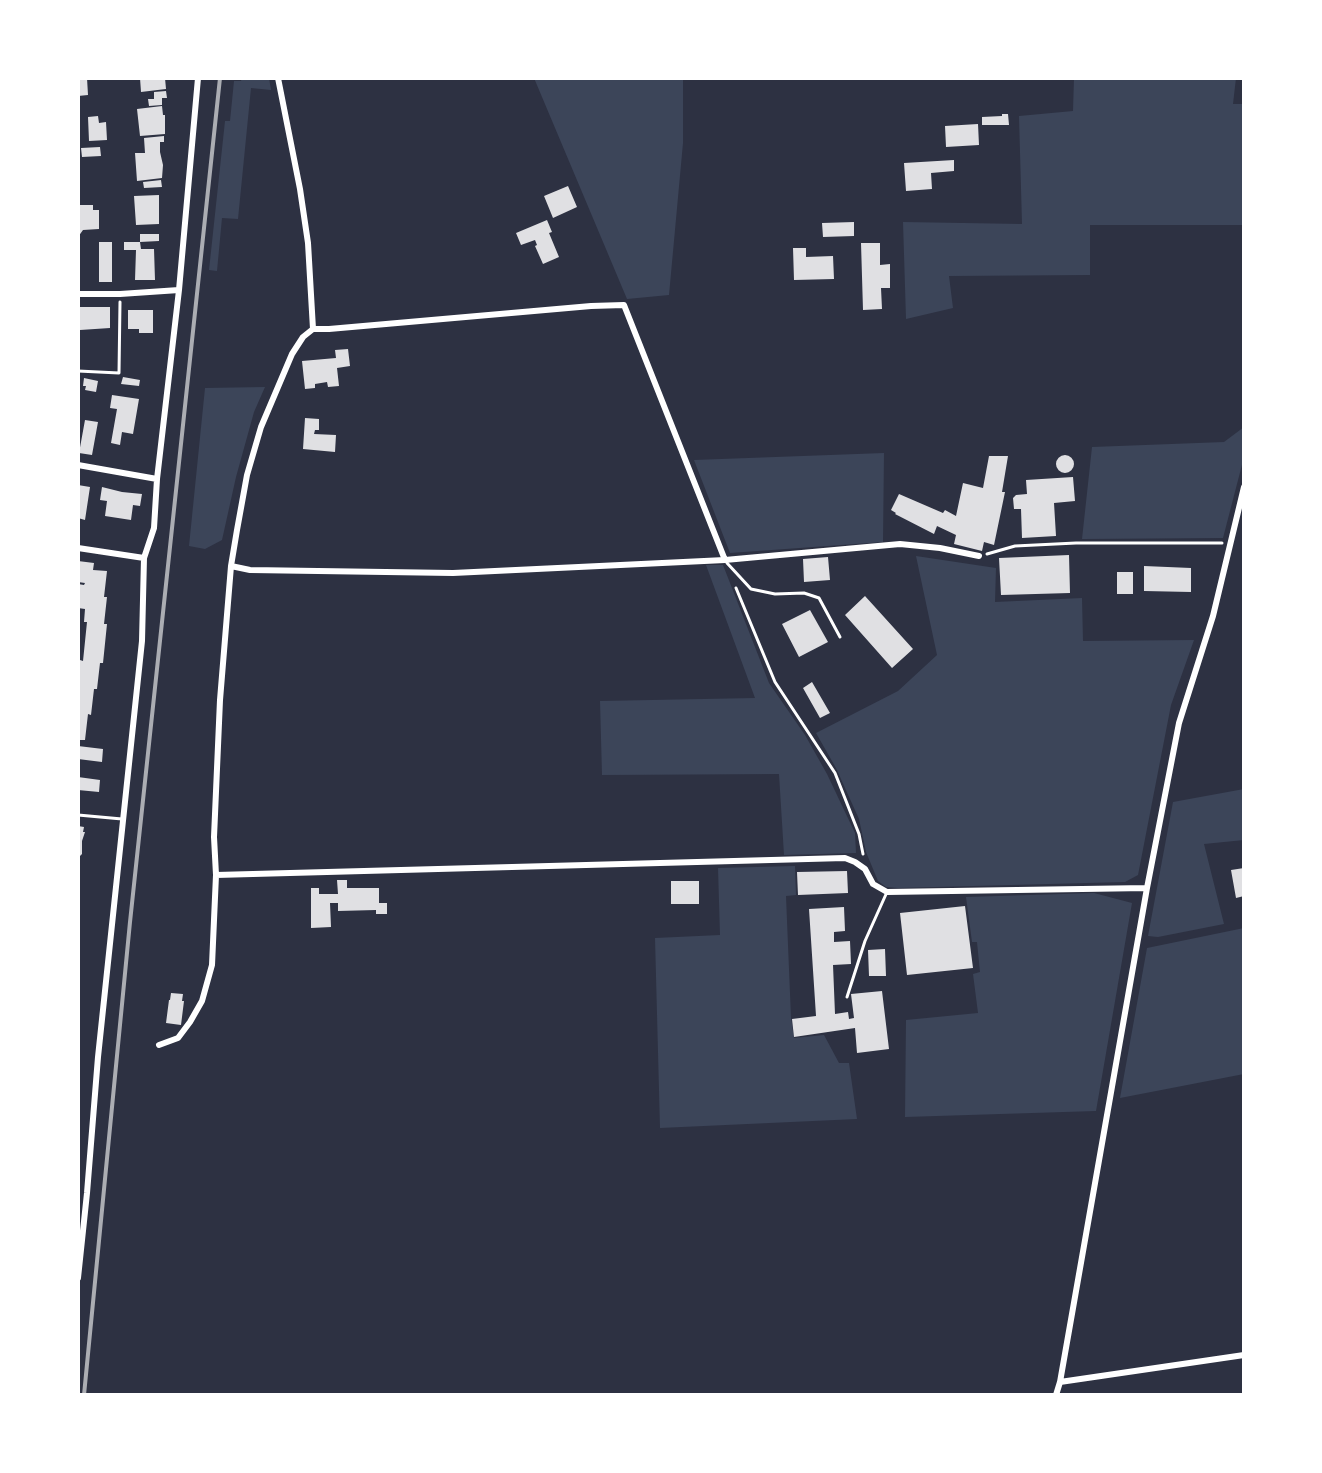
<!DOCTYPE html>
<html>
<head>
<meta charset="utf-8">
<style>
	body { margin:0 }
	#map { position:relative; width:1322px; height:1473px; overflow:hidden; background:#2d3142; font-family:"Open Sans",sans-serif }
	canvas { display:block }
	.frame { position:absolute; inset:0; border:80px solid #fff; pointer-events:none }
</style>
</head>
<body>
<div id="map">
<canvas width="1322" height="1473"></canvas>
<div class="frame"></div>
</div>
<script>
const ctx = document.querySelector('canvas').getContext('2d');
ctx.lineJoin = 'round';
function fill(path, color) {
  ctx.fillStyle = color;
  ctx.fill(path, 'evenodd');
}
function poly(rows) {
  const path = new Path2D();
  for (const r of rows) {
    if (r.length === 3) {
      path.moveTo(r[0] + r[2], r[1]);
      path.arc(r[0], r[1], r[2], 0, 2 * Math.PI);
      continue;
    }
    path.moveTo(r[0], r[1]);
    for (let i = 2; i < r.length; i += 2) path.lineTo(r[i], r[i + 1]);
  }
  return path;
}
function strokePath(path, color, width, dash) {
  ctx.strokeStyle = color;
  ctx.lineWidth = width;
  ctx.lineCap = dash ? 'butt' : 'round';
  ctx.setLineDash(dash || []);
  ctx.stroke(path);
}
fill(poly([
	[242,78,269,78,271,90,251,88,238,219,222,218,217,271,209,270,225,121,230,121,234,81,241,81],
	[534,78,683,78,683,143,669,295,627,299],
	[1074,78,1236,78,1233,104,1244,104,1244,225,1090,225,1090,275,949,276,953,308,906,319,903,222,1022,224,1019,116,1073,111],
	[265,387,254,412,236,477,222,540,205,549,189,546,205,388],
	[1244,427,1244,457,1223,538,1082,539,1092,447,1224,442],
	[884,453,883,542,730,553,694,460],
	[916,556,996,568,995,602,1082,598,1083,641,1194,640,1171,705,1138,875,1125,882,898,888,886,887,878,881,866,852,859,819,836,768,816,733,898,691,937,655],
	[706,565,723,565,769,683,805,735,827,774,855,833,856,853,784,855,779,774,602,775,600,701,755,698],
	[1244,789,1244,840,1204,844,1224,924,1158,937,1148,936,1173,802],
	[795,866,796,895,786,896,791,1018,794,1038,824,1035,839,1063,849,1063,857,1119,660,1128,655,938,720,935,718,868],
	[1094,893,1132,903,1096,1111,905,1117,906,1020,978,1013,973,974,980,972,977,942,972,942,966,897],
	[1244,928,1244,1074,1120,1098,1147,948]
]), '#3c4559');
fill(poly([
	[78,78,87,78,88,95,78,96],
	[140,78,165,78,166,89,141,92],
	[166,91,167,98,162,98,162,105,149,106,148,99,154,99,154,92],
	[162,106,163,115,165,115,165,134,140,136,137,109],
	[1002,114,1008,114,1009,125,982,125,982,117,1002,116],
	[98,116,99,123,106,122,107,140,89,141,88,117],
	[978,124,979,145,946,147,945,126],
	[164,136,164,142,160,142,160,152,163,165,162,178,137,181,135,153,145,153,144,138],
	[100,147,101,156,82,157,81,148],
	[954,160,954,171,931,173,932,189,906,191,904,163],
	[161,180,162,187,144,188,143,182],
	[568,186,577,207,553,218,544,196],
	[159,195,159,224,136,225,134,196],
	[78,205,93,205,93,210,99,210,99,229,83,230,78,237],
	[547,220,552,232,549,233,559,257,543,264,535,246,537,245,535,240,521,245,516,233],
	[854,222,854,236,823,237,822,223],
	[140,234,159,234,159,241,140,242],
	[99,242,112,242,112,282,99,282],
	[124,242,140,242,141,249,154,249,155,280,135,280,136,250,124,250],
	[861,243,880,243,880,265,890,264,890,288,881,288,882,309,863,310],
	[793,248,806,248,806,257,833,256,834,279,794,280],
	[78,307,110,307,110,328,80,330,80,327,78,327],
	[128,310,153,310,153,333,139,333,139,329,128,329],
	[348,349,350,366,337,368,339,386,328,387,327,382,315,384,315,388,305,389,302,361,336,358,335,350],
	[123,377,140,380,139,386,121,384],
	[84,378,98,381,96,392,85,390,86,386,83,386],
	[112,395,139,399,133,434,122,432,120,445,111,443,117,409,110,408],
	[305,418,319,419,319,430,315,430,314,434,336,435,335,452,303,449],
	[85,420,98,422,92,455,79,453],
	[1065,464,9],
	[989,456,1008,456,1002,492,1005,492,994,545,984,542,982,551,954,544,956,535,937,526,934,534,895,514,896,513,891,510,899,494,943,513,945,510,956,516,963,483,983,488],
	[1073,477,1075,501,1054,503,1056,536,1022,538,1021,509,1014,509,1013,498,1016,495,1027,494,1026,480],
	[78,485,90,487,85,520,78,518],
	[102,487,122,492,142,494,140,506,133,505,131,520,105,516,107,501,100,500],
	[1069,555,1070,593,1001,595,999,558],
	[828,557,830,580,804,582,803,559],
	[78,561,94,563,93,570,107,571,104,597,107,597,104,624,107,624,103,663,100,663,97,689,94,689,91,715,88,714,85,740,78,740,78,663,80,660,83,661,87,622,84,622,85,609,78,608,78,584,84,585,85,583,78,582],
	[1144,566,1191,568,1191,592,1144,591],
	[1117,572,1133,572,1133,594,1117,594],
	[865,596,913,649,892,668,845,615],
	[810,610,828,642,799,657,782,624],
	[812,682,830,713,820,718,803,688],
	[78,746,103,749,102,762,78,759],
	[78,777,100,780,99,792,78,790],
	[78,826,84,827,83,832,85,832,82,841,82,854,78,858],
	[1244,868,1244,896,1236,898,1231,870],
	[847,871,848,893,798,895,797,872],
	[337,880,347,880,347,888,379,888,379,903,387,903,387,914,376,914,376,910,338,911,338,903,330,903,331,927,311,928,311,888,319,888,319,894,338,894],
	[671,881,699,881,699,904,671,904],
	[965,906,973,968,907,975,900,913],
	[844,907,845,931,834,932,834,942,850,941,851,964,833,965,835,1014,848,1012,849,1019,854,1018,851,994,882,991,889,1049,857,1053,855,1028,794,1037,792,1019,816,1016,809,909],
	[885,949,886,976,869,976,868,950],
	[171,993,183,994,182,1001,184,1001,181,1025,166,1023,169,1000,170,1000]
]), '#e0e0e3');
strokePath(poly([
	[78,371,119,373,120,302],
	[987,554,1015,546,1076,543,1222,543],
	[736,588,775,682,835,773,859,834,863,854]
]), '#fff', 3);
strokePath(poly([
	[727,563,751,589,775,594,804,593,819,598,840,637],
	[78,815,122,819],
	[847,997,865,941,887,892]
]), '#fff', 3);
strokePath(poly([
	[278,78,300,189,308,243,313,329,303,337,292,354,261,427,247,475,237,530,231,566,220,700,214,837,216,875,845,858,855,862,865,869,873,884,887,892,1147,888],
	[78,294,120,294,179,290],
	[313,329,329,329,591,306,624,305,725,560],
	[78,465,157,479],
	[78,548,144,558],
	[231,566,250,570,453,573,725,560,900,544,940,548,979,556],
	[159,1045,178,1038,190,1022,202,1001,212,965,216,875],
	[78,1278,87,1193,98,1057,142,641,144,558,154,528,157,479,179,290,198,78],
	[1060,1382,1147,888,1179,723,1213,616,1244,487],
	[1056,1395,1060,1382,1244,1355]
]), '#fff', 6);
strokePath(poly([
	[84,1395,130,922,220,78]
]), '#abadb3', 4);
</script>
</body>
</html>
